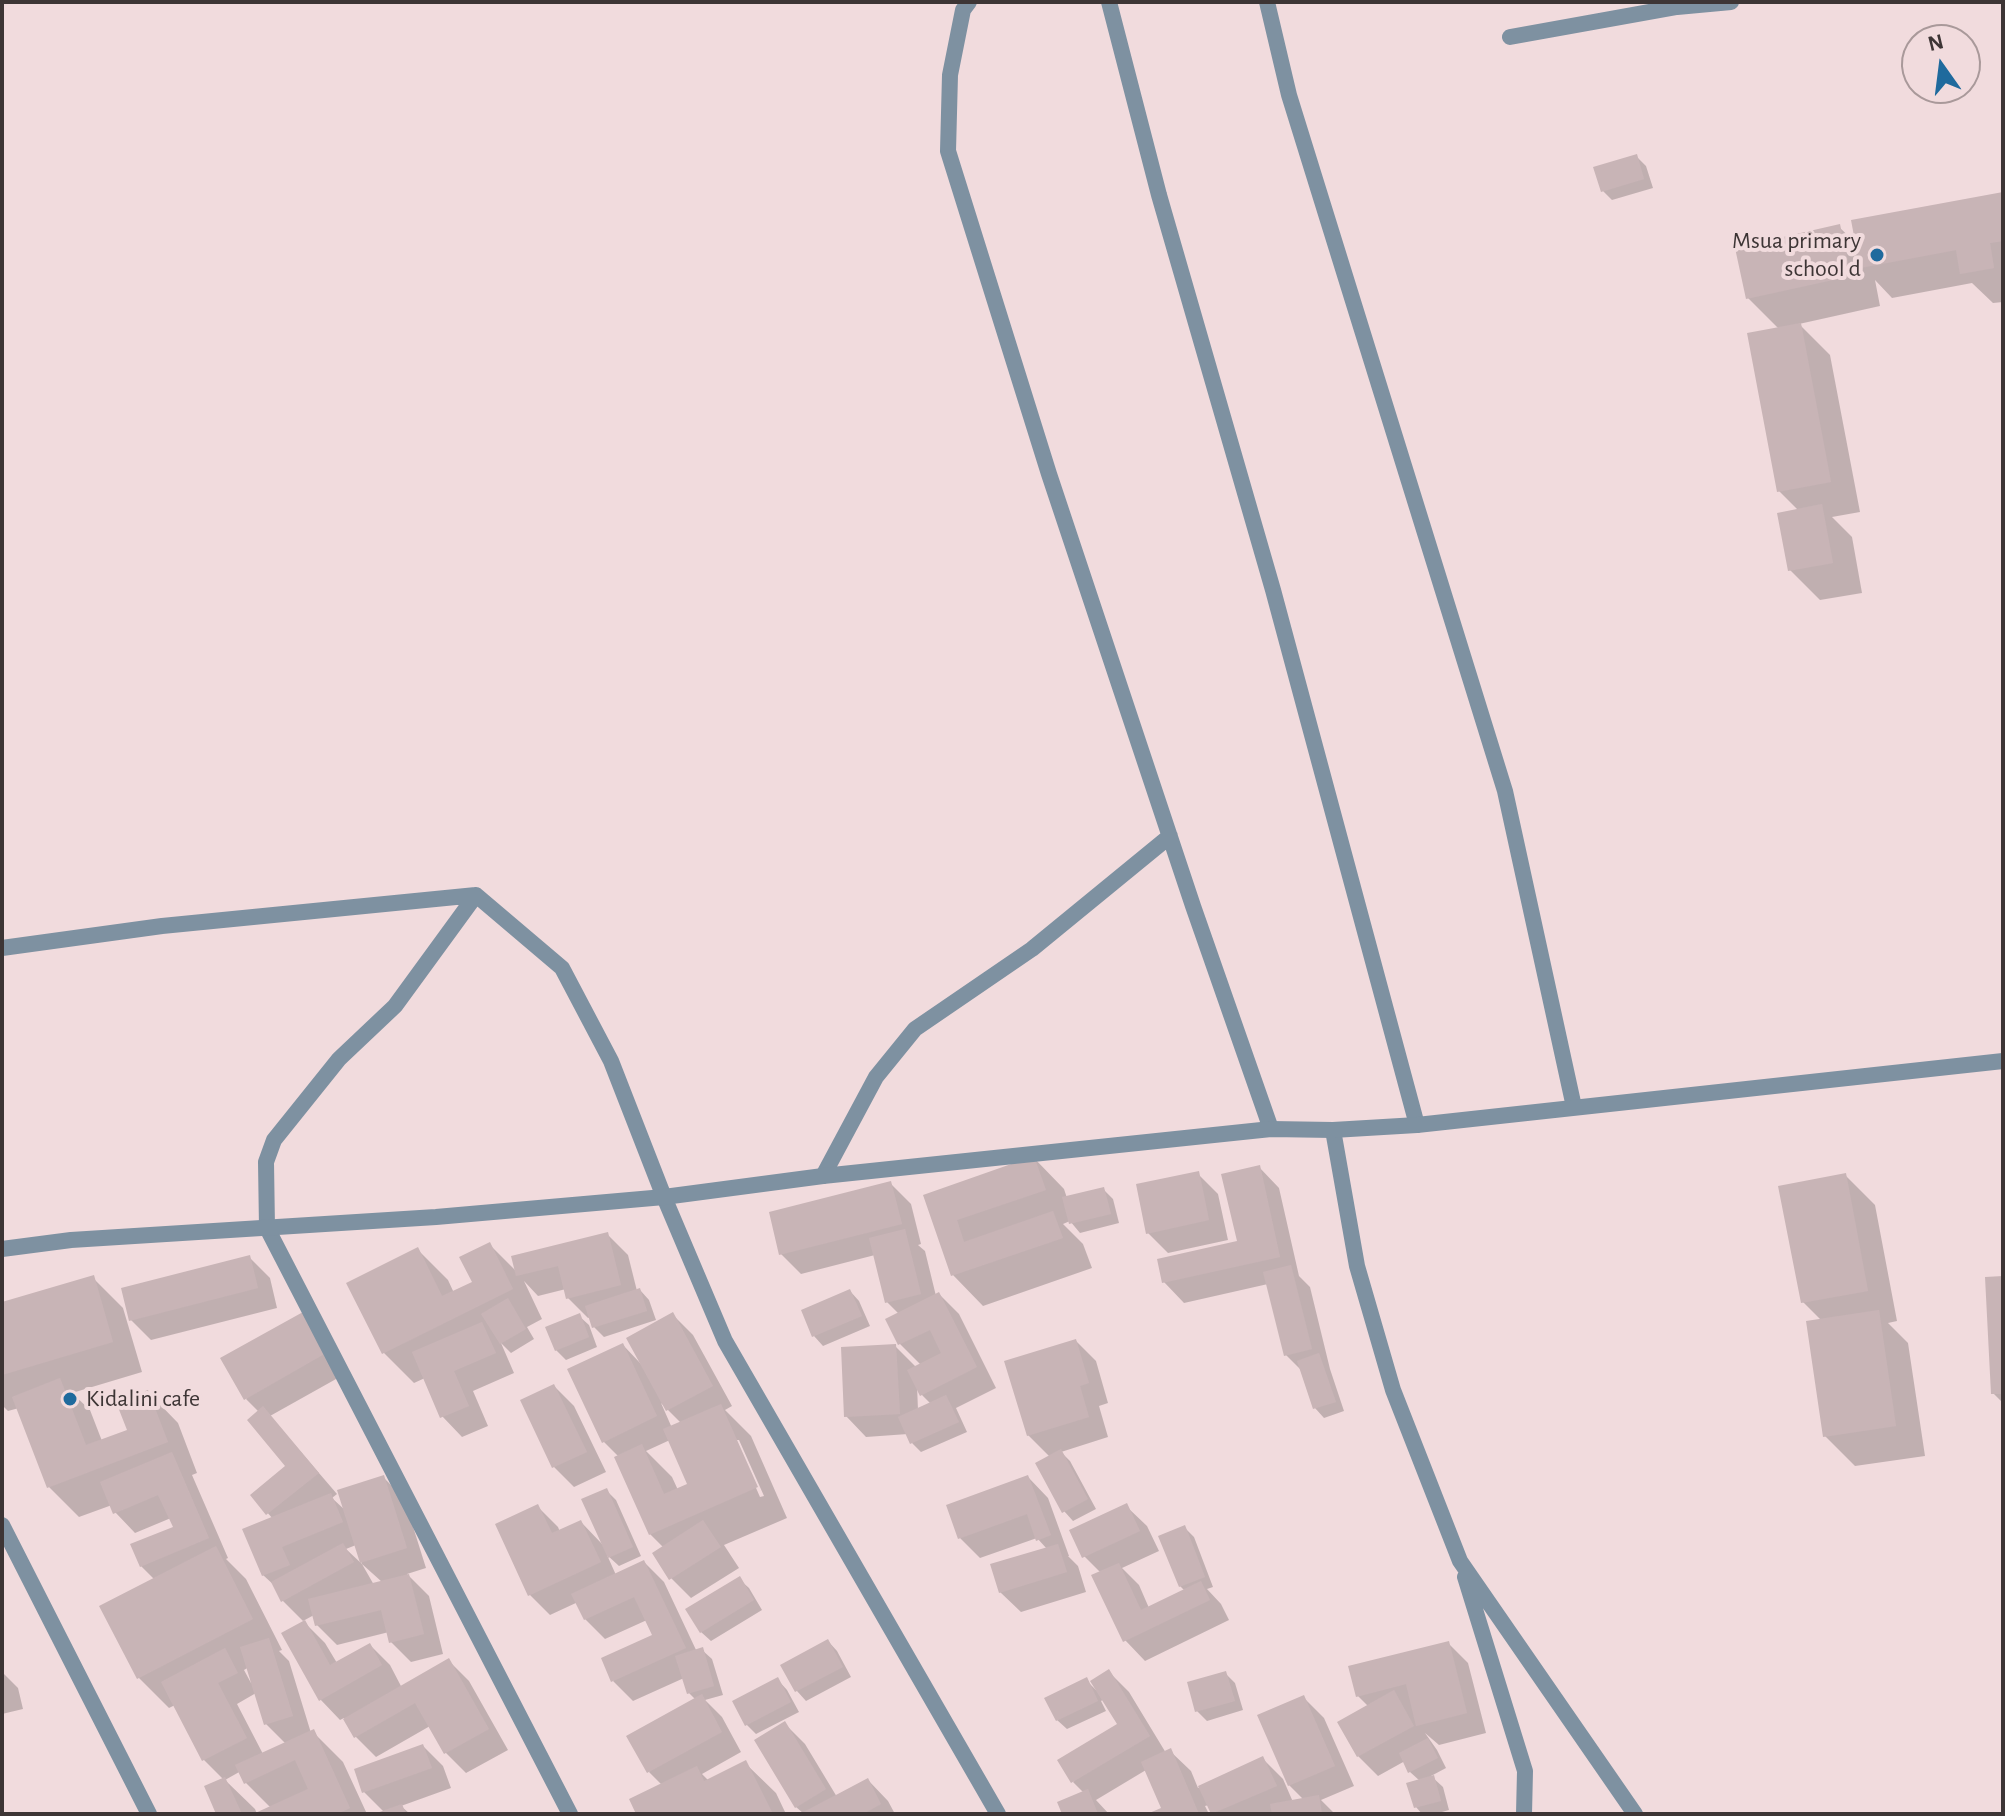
<!DOCTYPE html>
<html>
<head>
<meta charset="utf-8">
<style>
	body { margin:0 }
	#map { position:relative; width:2005px; height:1816px; overflow:hidden; background:#f1dbdd; font-family:"Alegreya Sans",sans-serif }
	canvas { display:block }
	.frame { position:absolute; inset:0; border:4px solid #3d3535; pointer-events:none }
	.north { position:absolute; left:1901px; top:24px; width:80px; height:80px; box-sizing:border-box; background:#f1dbdd; border:2px solid #a9999a; border-radius:50%; rotate:346deg; font-size:22px; font-weight:700; line-height:32px; text-align:center; color:#3d3535 }
	.north::after { content:''; display:block; margin:auto; width:28px; height:36px; background:#1f6a9d; clip-path:polygon(50% 0,100% 100%,50% 72%,0 100%) }
</style>
</head>
<body>
<div id="map">
<canvas width="2005" height="1816"></canvas>
<div class="frame"></div>
<div class="north">N</div>
</div>
<script>
const ctx = document.querySelector('canvas').getContext('2d');
ctx.lineJoin = 'round';
function fill(path, color) {
  ctx.fillStyle = color;
  ctx.fill(path, 'evenodd');
}
function poly(rows) {
  const path = new Path2D();
  for (const r of rows) {
    path.moveTo(r[0], r[1]);
    for (let i = 2; i < r.length; i += 2) path.lineTo(r[i], r[i + 1]);
  }
  return path;
}
function strokePath(path, color, width, dash) {
  ctx.strokeStyle = color;
  ctx.lineWidth = width;
  ctx.lineCap = dash ? 'butt' : 'round';
  ctx.setLineDash(dash || []);
  ctx.stroke(path);
}
function write(font, color, halo, rows, align = 'center') {
  ctx.font = font + ' "Alegreya Sans",sans-serif';
  ctx.lineWidth = 8;
  ctx.setLineDash([]);
  ctx.textBaseline = 'middle';
  ctx.strokeStyle = halo;
  ctx.fillStyle = color;
  for (const [text, x, y, turn = 0] of rows) {
    ctx.save();
    ctx.translate(x, y);
    ctx.rotate((+turn || 0) * Math.PI / 180);
    ctx.textAlign = isNaN(turn) ? turn : align;
    if (halo) ctx.strokeText(text, 0, 0);
    ctx.fillText(text, 0, 0);
    ctx.restore();
  }
}
fill(poly([
	[1636,156,1646,166,1653,188,1612,200,1603,191],
	[2003,194,2003,302,1993,303,1972,283,1892,298,1875,280,1880,306,1799,324,1830,355,1860,512,1832,517,1852,537,1862,593,1820,600,1790,570,1799,511,1779,491,1779,329,1748,298,1839,227,1858,245],
	[1034,1158,1064,1189,1067,1198,1103,1189,1113,1199,1119,1223,1080,1233,1070,1221,1063,1224,1083,1244,1092,1268,983,1306,953,1275,925,1196],
	[1259,1167,1279,1188,1299,1276,1310,1287,1330,1369,1344,1411,1324,1418,1315,1408,1302,1371,1286,1355,1268,1284,1184,1303,1164,1282,1239,1242],
	[1198,1174,1218,1194,1228,1240,1168,1253,1148,1233],
	[1845,1175,1875,1205,1897,1321,1888,1323,1908,1343,1925,1456,1855,1466,1825,1436,1822,1321,1803,1302],
	[891,1184,911,1204,921,1244,918,1245,925,1251,936,1296,939,1294,959,1314,996,1388,956,1408,967,1432,921,1452,912,1443,908,1434,866,1437,846,1416,895,1346,916,1367,921,1365,900,1344,899,1314,887,1302,875,1255,801,1274,781,1254],
	[917,1385,922,1395,931,1404,918,1410],
	[607,1234,628,1255,637,1291,640,1290,649,1300,656,1320,604,1337,594,1327,591,1317,588,1318,568,1298,566,1289,538,1296,524,1281,542,1319,527,1327,534,1339,511,1353,501,1343,514,1373,473,1391,488,1426,462,1437,442,1416,425,1378,414,1383,384,1353,349,1284,418,1250,448,1280,454,1293,474,1283,489,1244,517,1272],
	[250,1258,270,1278,277,1308,151,1340,131,1320],
	[93,1278,123,1308,142,1372,72,1393,90,1410,102,1441,130,1431,148,1392,178,1423,197,1473,192,1475,228,1558,226,1559,246,1579,282,1650,279,1651,289,1661,311,1733,313,1732,343,1762,367,1814,258,1814,271,1808,246,1783,241,1771,225,1780,255,1809,257,1814,219,1814,224,1780,204,1760,175,1705,169,1708,139,1678,102,1606,155,1580,141,1566,175,1528,171,1518,135,1533,115,1512,112,1505,79,1517,49,1487,19,1408,8,1411,2,1405,2,1304],
	[249,1667,251,1683,244,1670],
	[256,1693,266,1724,286,1744,263,1754,237,1704],
	[2003,1278,2003,1403,1993,1393],
	[850,1291,859,1301,870,1326,823,1346,814,1336],
	[302,1314,345,1374,270,1416,337,1494,332,1498,346,1511,384,1478,404,1498,426,1568,407,1574,429,1596,443,1654,411,1662,391,1642,389,1632,337,1645,317,1625,314,1615,303,1621,325,1643,337,1663,370,1645,390,1665,402,1688,449,1661,469,1681,508,1750,466,1773,446,1753,430,1726,376,1757,356,1737,344,1718,340,1720,320,1699,305,1623,283,1601,276,1587,263,1575,273,1519,252,1495,288,1466,259,1412,246,1399],
	[356,1545,362,1564,382,1582,374,1585,362,1564,346,1549],
	[673,1315,693,1335,732,1406,725,1410,751,1436,787,1518,724,1545,739,1568,691,1598,671,1578,664,1548,650,1534,619,1457,603,1441,623,1345,641,1364],
	[661,1403,681,1423,672,1428],
	[670,1440,690,1485,678,1490,672,1477,646,1451],
	[735,1440,739,1440,764,1496,760,1497],
	[579,1316,589,1325,597,1347,566,1360,556,1350],
	[1076,1341,1096,1361,1108,1403,1099,1406,1108,1437,1061,1452,1070,1461,1096,1509,1073,1521,1064,1511,1050,1457,1028,1435],
	[554,1386,574,1406,606,1472,574,1487,554,1467],
	[1028,1477,1048,1498,1069,1556,1068,1556,1078,1566,1086,1592,1021,1612,1000,1592,1047,1549,1037,1538,980,1558,960,1538],
	[606,1490,616,1500,641,1556,619,1566,607,1555,616,1575,644,1562,664,1582,697,1652,702,1650,712,1659,723,1695,705,1700,722,1717,741,1752,702,1774,709,1781,745,1763,776,1793,786,1814,639,1814,662,1785,649,1772,696,1700,689,1693,684,1678,633,1701,613,1681,654,1636,647,1620,605,1639,585,1619,578,1602,550,1615,530,1595,538,1507,558,1527,560,1532,581,1522,603,1545],
	[1126,1506,1147,1526,1159,1551,1122,1568,1139,1585,1149,1608,1185,1591,1180,1586,1185,1528,1194,1537,1213,1587,1207,1589,1221,1604,1229,1620,1145,1661,1125,1640,1101,1573,1084,1556],
	[739,1579,749,1588,762,1610,711,1641,701,1632],
	[828,1641,837,1651,851,1677,806,1701,797,1691,783,1665],
	[1448,1643,1468,1663,1486,1733,1439,1745,1425,1733,1437,1750,1446,1768,1431,1776,1443,1787,1449,1810,1435,1814,1422,1814,1416,1807,1420,1781,1410,1772,1405,1761,1378,1776,1358,1756,1368,1706,1358,1696],
	[2,1672,18,1688,23,1709,2,1714],
	[1109,1672,1129,1692,1166,1753,1170,1751,1191,1771,1198,1788,1263,1759,1283,1779,1293,1802,1304,1800,1289,1785,1304,1698,1324,1718,1354,1786,1321,1800,1335,1814,1213,1814,1209,1805,1205,1806,1209,1814,1152,1814,1164,1809,1146,1770,1096,1800,1109,1814,1064,1814,1084,1793,1073,1782,1120,1725,1104,1699,1101,1701,1106,1711,1067,1729,1057,1720,1086,1680,1096,1690],
	[1226,1674,1235,1683,1243,1710,1207,1721,1197,1711],
	[778,1680,787,1690,799,1712,756,1734,746,1724],
	[785,1724,805,1744,837,1797,868,1780,888,1801,895,1814,804,1814,796,1807],
	[423,1746,443,1766,451,1788,401,1806,410,1814,379,1814,384,1812,364,1792]
]), '#0003');
fill(poly([
	[1637,154,1644,179,1601,192,1593,167],
	[2003,192,2003,241,1990,243,1994,268,1960,274,1956,250,1860,268,1851,220],
	[1840,224,1851,276,1746,299,1735,248],
	[1801,323,1831,482,1777,492,1747,333],
	[1822,504,1833,563,1788,571,1777,513],
	[1034,1156,1046,1190,957,1220,964,1242,1053,1211,1063,1238,951,1276,923,1195],
	[1260,1165,1280,1257,1162,1283,1157,1259,1237,1241,1221,1174],
	[1199,1171,1209,1220,1146,1234,1136,1184],
	[1846,1173,1868,1291,1801,1303,1778,1186],
	[891,1181,902,1224,779,1255,769,1212],
	[1104,1187,1111,1214,1069,1224,1062,1197],
	[905,1229,921,1294,885,1303,869,1238],
	[608,1232,621,1285,566,1299,558,1266,516,1276,511,1256],
	[490,1242,513,1289,382,1354,346,1283,418,1247,442,1296,472,1282,459,1257],
	[250,1255,258,1288,129,1321,121,1288],
	[1291,1265,1312,1349,1284,1356,1263,1272],
	[94,1275,113,1342,2,1375,2,1302],
	[2003,1276,2003,1394,1991,1394,1985,1277],
	[640,1288,647,1311,592,1328,585,1306],
	[850,1289,862,1316,812,1337,801,1310],
	[939,1292,977,1367,920,1396,907,1370,941,1353,930,1330,898,1345,885,1319],
	[508,1298,526,1329,500,1344,481,1314],
	[1879,1310,1896,1426,1823,1437,1806,1321],
	[303,1312,326,1353,244,1400,220,1358],
	[673,1312,713,1386,666,1411,626,1338],
	[580,1313,589,1337,555,1351,545,1327],
	[482,1322,496,1353,454,1371,469,1406,440,1418,412,1352],
	[1076,1339,1089,1383,1080,1386,1089,1417,1027,1436,1004,1361],
	[623,1343,657,1416,602,1443,567,1369],
	[896,1344,900,1414,844,1417,841,1347],
	[1319,1353,1336,1402,1313,1409,1297,1361],
	[60,1378,86,1445,127,1430,116,1402,148,1390,168,1442,47,1488,12,1397],
	[554,1384,587,1452,552,1468,520,1400],
	[946,1395,959,1422,910,1444,898,1417],
	[721,1404,758,1487,649,1535,614,1457,642,1444,664,1494,687,1484,663,1429],
	[263,1406,319,1473,266,1515,250,1495,285,1466,247,1420],
	[1061,1449,1088,1499,1062,1513,1035,1463],
	[172,1452,209,1538,140,1567,130,1544,173,1527,158,1495,113,1514,100,1482],
	[384,1475,407,1548,360,1563,337,1490],
	[1028,1475,1051,1535,1036,1541,1027,1514,958,1539,946,1505],
	[607,1488,633,1547,608,1558,581,1499],
	[331,1493,343,1522,282,1547,290,1565,262,1576,242,1529],
	[1127,1503,1140,1531,1082,1558,1069,1530],
	[538,1504,552,1533,581,1520,601,1562,528,1596,495,1524],
	[703,1520,721,1547,669,1580,652,1553],
	[1185,1525,1205,1577,1179,1587,1158,1536],
	[343,1543,354,1562,281,1602,271,1582],
	[1058,1544,1067,1572,999,1593,990,1564],
	[216,1546,253,1619,137,1679,99,1606],
	[644,1560,686,1648,611,1682,601,1658,652,1635,634,1597,584,1620,571,1594],
	[1119,1563,1141,1610,1201,1581,1210,1600,1123,1642,1091,1575],
	[409,1574,424,1634,389,1643,381,1610,315,1626,308,1599],
	[740,1576,754,1600,700,1633,685,1609],
	[305,1620,330,1665,370,1643,382,1665,319,1701,281,1633],
	[269,1638,293,1716,264,1725,240,1647],
	[828,1639,843,1667,795,1692,780,1665],
	[1449,1641,1467,1713,1416,1726,1406,1684,1356,1697,1348,1666],
	[703,1647,714,1686,687,1694,675,1656],
	[225,1648,238,1673,218,1683,247,1738,202,1761,161,1682],
	[449,1658,489,1729,444,1754,415,1703,354,1738,343,1719],
	[1109,1669,1150,1736,1071,1783,1057,1760,1117,1724,1090,1681],
	[1226,1671,1235,1701,1195,1712,1187,1682],
	[778,1677,791,1702,745,1726,732,1701],
	[1087,1677,1098,1701,1056,1721,1044,1698],
	[1394,1690,1414,1726,1357,1757,1337,1722],
	[702,1694,722,1732,647,1773,626,1736],
	[1304,1695,1335,1766,1288,1786,1257,1715],
	[785,1721,826,1789,795,1808,754,1740],
	[314,1729,350,1808,337,1814,253,1814,308,1789,295,1760,244,1784,235,1765],
	[1428,1738,1438,1758,1408,1773,1399,1753],
	[423,1744,432,1768,362,1793,354,1769],
	[1171,1748,1199,1814,1147,1814,1161,1808,1141,1762],
	[1263,1756,1277,1786,1211,1814,1198,1786],
	[746,1760,773,1814,636,1814,629,1799,697,1766,704,1781],
	[1434,1775,1441,1801,1414,1808,1406,1783],
	[225,1777,242,1814,216,1814,204,1786],
	[868,1778,881,1804,863,1814,800,1814],
	[1088,1789,1098,1814,1062,1814,1057,1802],
	[1319,1795,1322,1814,1272,1814,1270,1804],
	[402,1804,406,1814,374,1814]
]), '#c8b4b6');
strokePath(poly([
	[969,2,963,10,950,75,948,151,1049,474,1193,906,1271,1129],
	[1109,2,1159,195,1273,590,1417,1125],
	[1267,2,1289,95,1505,791,1574,1107],
	[1510,37,1677,7,1731,2],
	[476,895,395,1006,339,1059,274,1140,266,1162,267,1228,570,1814],
	[2,948,162,926,476,895,562,968,611,1061,664,1197,725,1341,998,1814],
	[1333,1130,1357,1266,1393,1390,1460,1561,1635,1814],
	[823,1176,876,1077,915,1029,1032,949,1170,836],
	[2,1525,149,1814],
	[1465,1577,1525,1771,1524,1814]
]), '#7e91a1', 16);
strokePath(poly([
	[2,1249,71,1240,436,1217,664,1197,823,1176,1271,1129,1333,1130,1417,1125,2003,1061]
]), '#7e91a1', 16);
for (const [x, y, r, color] of [
	[1877,255,8,"#1f6a9d"],
	[70,1399,8,"#1f6a9d"]
]) {
  const dot = new Path2D();
  dot.arc(x, y, r, 0, 2 * Math.PI);
  ctx.fillStyle = color;
  ctx.fill(dot);
  strokePath(dot, '#f1dbdd', 3);
}
write('24px', '#3d3535', '#f1dbdd', [
	["Msua primary",1861,241],
	["school d",1861,269],
	["Kidalini cafe",86,1399,"left"]
], 'right');
</script>
</body>
</html>
